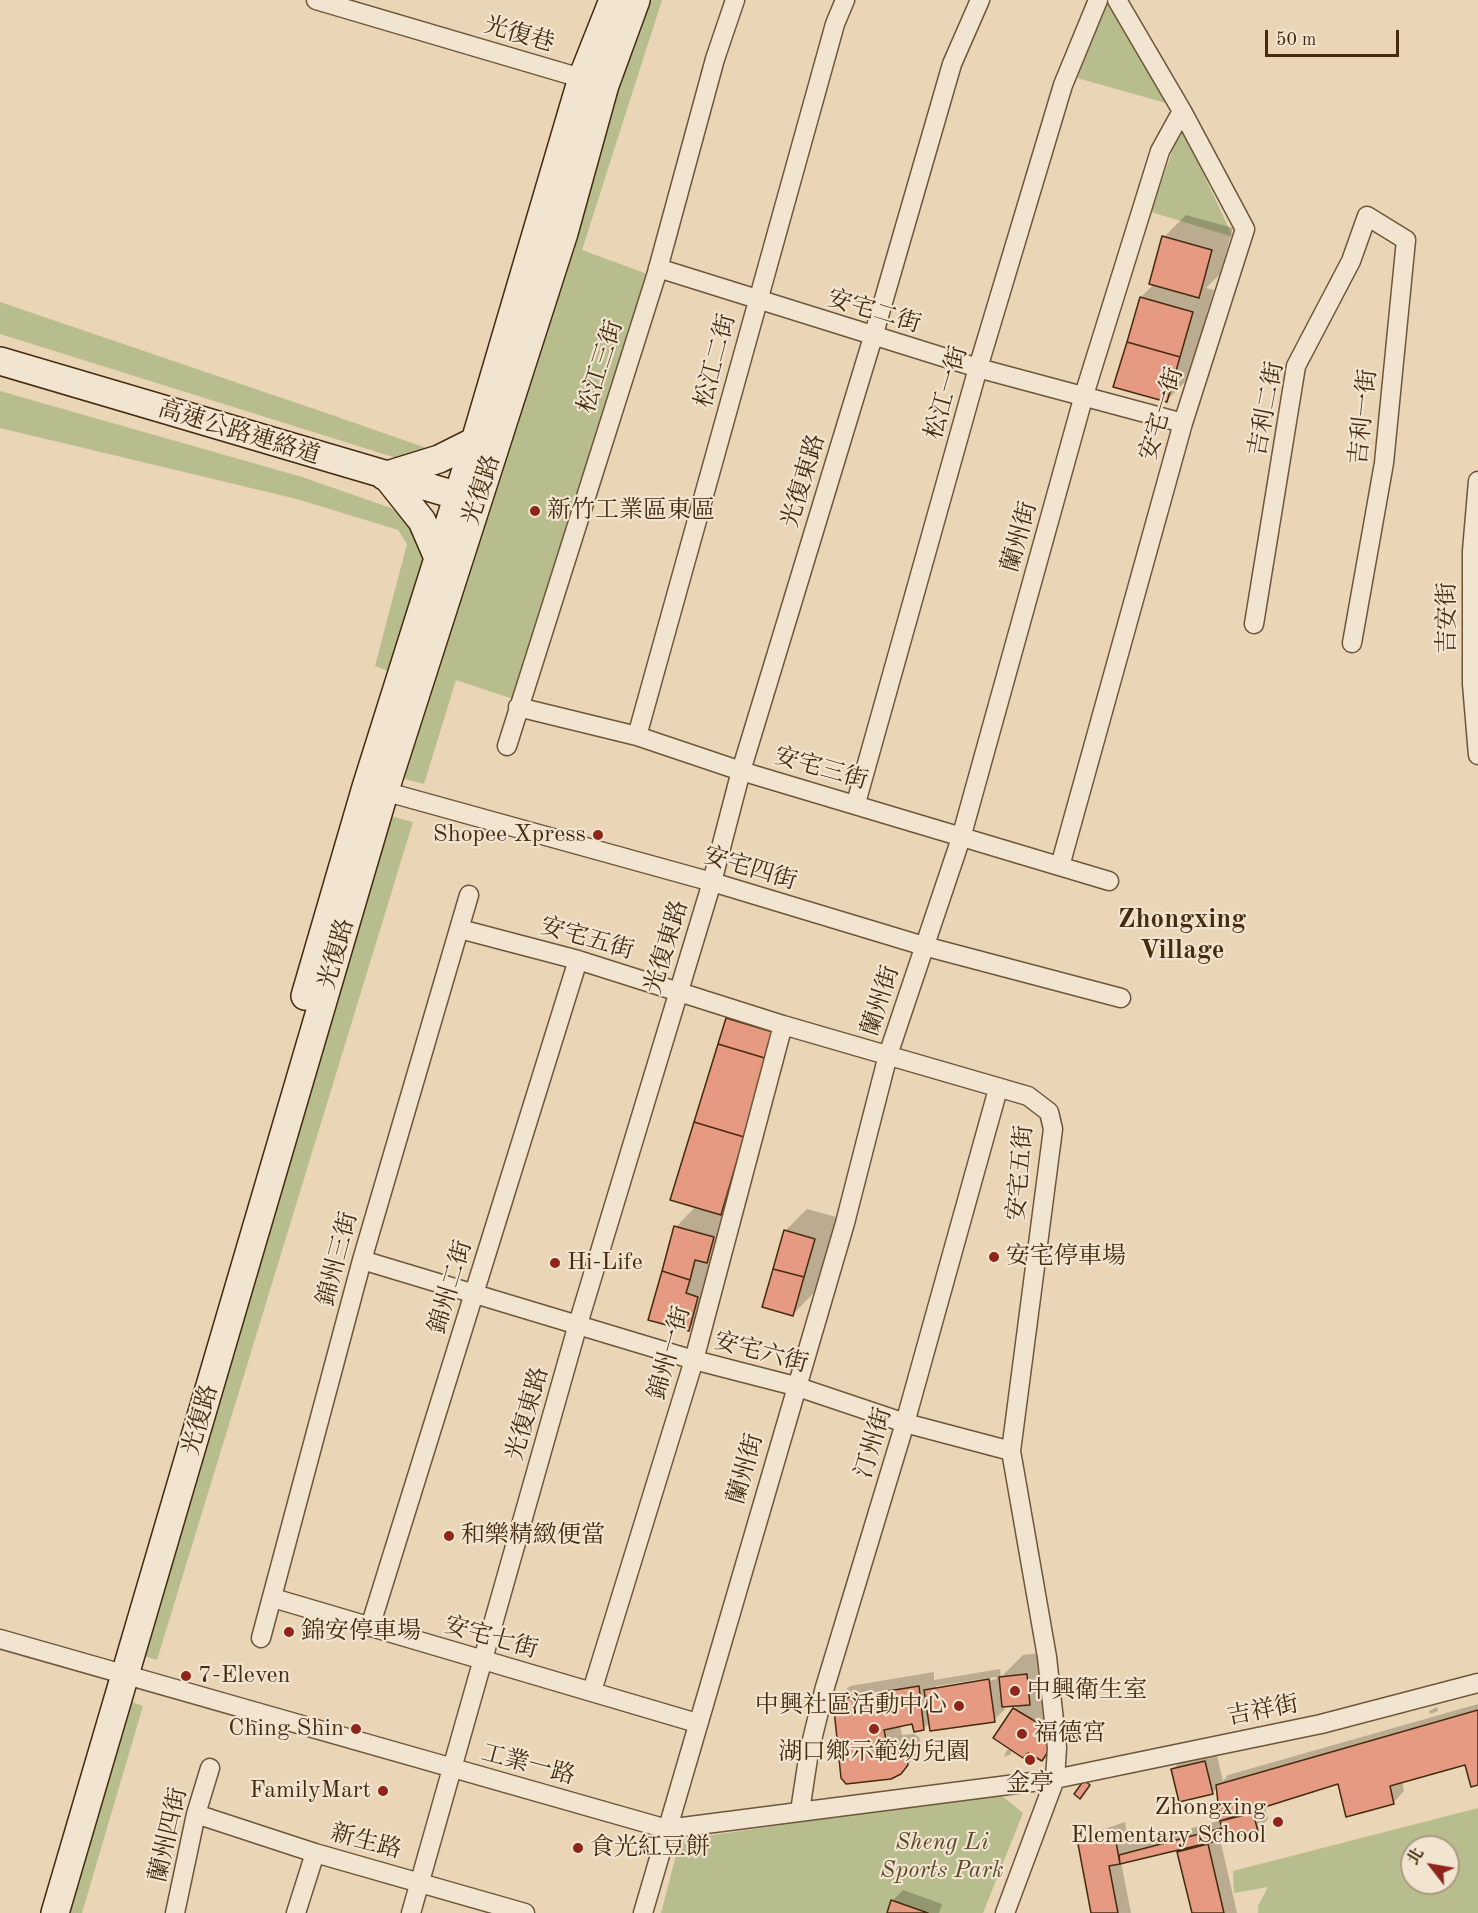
<!DOCTYPE html>
<html>
<head>
<meta charset="utf-8">
<style>
	body { margin:0 }
	#map { position:relative; width:1478px; height:1913px; overflow:hidden; background:#ead6b6; font-family:"Old Standard TT","Noto Serif TC",serif }
	canvas { display:block }
	.north { position:absolute; left:1400px; top:1835px; width:60px; height:60px; box-sizing:border-box; background:#f1e4d0; border:2px solid #ac9a83; border-radius:50%; rotate:301deg; font-size:16px; font-weight:700; line-height:24px; text-align:center; color:#452b0f }
	.north::after { content:''; display:block; margin:auto; width:21px; height:27px; background:#8f2418; clip-path:polygon(50% 0,100% 100%,50% 72%,0 100%) }
	.scale { position:absolute; left:1265px; top:30px; width:134px; height:27px; box-sizing:border-box; border:3px solid #452b0f; border-top:0; padding-left:8px; font-size:18px; line-height:21px; white-space:nowrap; color:#452b0f; -webkit-text-stroke:4px #f1e4d0; paint-order:stroke }
</style>
</head>
<body>
<div id="map">
<canvas width="1478" height="1913"></canvas>
<div class="north">北</div>
<div class="scale">50 m</div>
</div>
<script>
const ctx = document.querySelector('canvas').getContext('2d');
ctx.lineJoin = 'round';
function fill(path, color) {
  ctx.fillStyle = color;
  ctx.fill(path, 'evenodd');
}
function poly(rows) {
  const path = new Path2D();
  for (const r of rows) {
    path.moveTo(r[0], r[1]);
    for (let i = 2; i < r.length; i += 2) path.lineTo(r[i], r[i + 1]);
  }
  return path;
}
function strokePath(path, color, width, dash) {
  ctx.strokeStyle = color;
  ctx.lineWidth = width;
  ctx.lineCap = dash ? 'butt' : 'round';
  ctx.setLineDash(dash || []);
  ctx.stroke(path);
}
function write(font, color, halo, rows, align = 'center') {
  ctx.font = font + ' "Old Standard TT","Noto Serif TC",serif';
  ctx.lineWidth = 4.5;
  ctx.setLineDash([]);
  ctx.textBaseline = 'middle';
  ctx.strokeStyle = halo;
  ctx.fillStyle = color;
  for (const [text, x, y, turn = 0] of rows) {
    ctx.save();
    ctx.translate(x, y);
    ctx.rotate((+turn || 0) * Math.PI / 180);
    ctx.textAlign = isNaN(turn) ? turn : align;
    if (halo) ctx.strokeText(text, 0, 0);
    ctx.fillText(text, 0, 0);
    ctx.restore();
  }
}
fill(poly([
	[641,0,662,0,582,250,650,275,516,700,456,680,424,784,397,777],
	[1104,0,1110,0,1166,103,1077,78],
	[1181,126,1233,237,1151,212],
	[0,302,329,414,435,451,417,458,393,457,0,334],
	[0,391,302,477,391,508,410,522,421,546,426,569,394,673,375,666,407,544,398,530,297,499,0,428],
	[383,814,413,822,157,1660,137,1654],
	[124,1699,143,1706,82,1913,59,1913],
	[997,1792,1023,1813,983,1913,661,1913,680,1840],
	[1478,1808,1478,1913,1258,1913,1258,1906,1268,1887,1234,1893,1233,1871],
	[1412,1847,1448,1847,1448,1883,1412,1883]
]), '#b8bd8d');
fill(poly([
	[1186,215,1233,228,1220,274,1206,288,1214,290,1188,379,1166,401,1141,297,1154,284,1164,237],
	[734,1011,789,1037,742,1191,722,1212,735,1215,729,1239,711,1257,707,1272,719,1275,710,1308,688,1330,676,1227,696,1206,727,1018],
	[807,1209,836,1217,814,1293,792,1315,785,1231],
	[1049,1652,1052,1682,1036,1698,1063,1714,1065,1731,1057,1744,1042,1759,1014,1709,1018,1705,1004,1706,1005,1709,994,1720,930,1722,923,1729,913,1723,900,1725,902,1735,914,1734,919,1737,922,1749,900,1773,835,1700,850,1686,934,1672,934,1680,1000,1669,1001,1677,1023,1655],
	[996,1677,997,1679,936,1689,936,1686],
	[1478,1704,1478,1783,1467,1764,1402,1781,1404,1791,1394,1802,1339,1782,1265,1807,1268,1819,1257,1830,1220,1839,1237,1913,1193,1913,1178,1850,1121,1862,1131,1913,1093,1913,1079,1845,1090,1834,1125,1822,1129,1845,1222,1820,1218,1787,1212,1793,1173,1769,1184,1758,1216,1751,1223,1781,1228,1775],
	[1437,1707,1438,1711,1430,1714,1429,1711],
	[1007,1750,1011,1750,1011,1754,1004,1757],
	[903,1890,942,1904,939,1913,888,1913,892,1901]
]), '#0003');
const building = poly([
	[1162,236,1212,250,1199,298,1149,284,1162,236],
	[1140,297,1193,312,1180,357,1127,342,1140,297],
	[1127,342,1180,357,1167,402,1113,387,1127,342],
	[726,1018,776,1033,768,1059,718,1044,726,1018],
	[718,1044,768,1059,744,1137,694,1122,718,1044],
	[694,1122,744,1137,721,1215,670,1200,694,1122],
	[674,1226,714,1237,707,1263,695,1260,690,1280,662,1271,674,1226],
	[784,1230,815,1239,804,1277,773,1269,784,1230],
	[773,1269,804,1277,793,1316,762,1307,773,1269],
	[662,1271,690,1280,686,1293,698,1297,689,1331,648,1320,662,1271],
	[1027,1674,1030,1705,1002,1707,999,1677,1027,1674],
	[989,1679,995,1722,930,1731,924,1690,989,1679],
	[919,1686,924,1730,914,1732,912,1724,884,1730,888,1749,899,1748,905,1752,908,1765,901,1774,891,1779,846,1784,841,1778,833,1700,919,1686],
	[1013,1708,1048,1729,1051,1747,1042,1761,1028,1753,1023,1758,993,1738,1013,1708],
	[1478,1710,1478,1785,1471,1787,1465,1765,1390,1786,1394,1804,1346,1817,1338,1784,1220,1821,1216,1785,1478,1710],
	[1205,1761,1213,1794,1179,1802,1171,1769,1205,1761],
	[1084,1780,1090,1785,1080,1799,1074,1794,1084,1780],
	[1253,1813,1258,1831,1120,1864,1119,1855,1222,1828,1220,1821,1253,1813],
	[1114,1831,1120,1864,1109,1866,1118,1913,1091,1913,1078,1844,1114,1831],
	[1208,1844,1224,1913,1192,1913,1177,1852,1208,1844],
	[891,1900,928,1913,887,1913,891,1900]
]);
fill(building, '#e59a81');
strokePath(building, '#452b0f', 1.5);
const street = poly([
	[316,0,591,81],
	[658,268,978,368,1183,423],
	[1478,481,1472,551,1472,684,1478,755],
	[1254,624,1296,366,1351,261,1367,216,1406,240,1384,463,1352,643],
	[518,707,637,736,741,771,1109,881],
	[637,736,835,24,845,0],
	[507,746,656,276,715,59,735,0],
	[376,789,712,882,924,946,1121,998],
	[856,803,978,368,1063,85,1098,0],
	[1060,866,1183,423,1245,229,1182,111,1117,0],
	[460,929,578,960,783,1025,1028,1096,1049,1112,1053,1129,1011,1451,1047,1657,1057,1748,1055,1779,1005,1913],
	[362,1260,694,1360,795,1386,905,1423,1011,1451],
	[273,1598,697,1723],
	[370,1627,578,960],
	[261,1638,362,1260,469,895],
	[0,1639,667,1829,1055,1779,1321,1724,1478,1683],
	[592,1691,694,1360,783,1025],
	[800,1811,809,1752,825,1687,905,1423,998,1089],
	[196,1814,315,1853,525,1913],
	[175,1913,196,1814,210,1768],
	[296,1913,315,1853],
	[411,1913,578,1324,712,882,741,771,873,337,952,64,980,0],
	[643,1913,845,1223,888,1055,961,838,1084,395,1160,151,1182,111]
]);
const secondary = poly([
	[0,361,472,500],
	[384,476,439,459,475,441],
	[387,477,422,521,438,558],
	[305,996,366,787,475,441,582,78,613,0],
	[55,1913,385,790,564,233,605,85,636,0]
]);
strokePath(street, '#6e5639', 21);
strokePath(secondary, '#452b0f', 30);
strokePath(street, '#f1e4d0', 18);
strokePath(secondary, '#f1e4d0', 27);
for (const [x, y, r, color] of [
	[535,511,6,"#8f2418"],
	[598,835,6,"#8f2418"],
	[994,1257,6,"#8f2418"],
	[555,1263,6,"#8f2418"],
	[449,1536,6,"#8f2418"],
	[289,1632,6,"#8f2418"],
	[186,1676,6,"#8f2418"],
	[1015,1691,6,"#8f2418"],
	[959,1706,6,"#8f2418"],
	[356,1729,6,"#8f2418"],
	[874,1729,6,"#8f2418"],
	[1022,1734,6,"#8f2418"],
	[1030,1760,6,"#8f2418"],
	[383,1791,6,"#8f2418"],
	[1278,1822,6,"#8f2418"],
	[578,1848,6,"#8f2418"]
]) {
  const dot = new Path2D();
  dot.arc(x, y, r, 0, 2 * Math.PI);
  ctx.fillStyle = color;
  ctx.fill(dot);
  strokePath(dot, '#f1e4d0', 2);
}
write('24px', '#452b0f', '#f1e4d0', [
	["光復巷",519,35,16],
	["安宅二街",874,312,17],
	["松江二街",716,361,-75],
	["松江三街",601,367,-72],
	["松江一街",947,393,-74],
	["吉利二街",1267,409,-79],
	["安宅一街",1162,414,-73],
	["吉利一街",1364,417,-84],
	["高速公路連絡道",239,433,17],
	["光復東路",804,481,-73],
	["光復路",482,490,-72],
	["蘭州街",1020,537,-74],
	["吉安街",1448,618,-90],
	["安宅三街",821,769,16],
	["安宅四街",750,869,17],
	["安宅五街",587,939,16],
	["光復東路",667,947,-73],
	["光復路",337,954,-74],
	["蘭州街",881,1001,-72],
	["安宅五街",1021,1173,-85],
	["錦州三街",338,1259,-75],
	["錦州二街",451,1287,-73],
	["錦州一街",670,1353,-74],
	["安宅六街",761,1353,15],
	["光復東路",528,1414,-74],
	["光復路",201,1420,-74],
	["汀州街",874,1443,-73],
	["蘭州街",746,1469,-74],
	["安宅七街",491,1638,16],
	["吉祥街",1263,1711,-11],
	["工業一路",528,1765,15],
	["蘭州四街",169,1835,-77],
	["新生路",366,1842,15]
]);
write('24px', '#452b0f', '#f1e4d0', [
	["新竹工業區東區",547,511],
	["Shopee Xpress",586,835,"right"],
	["安宅停車場",1006,1257],
	["Hi-Life",567,1263],
	["和樂精緻便當",461,1536],
	["錦安停車場",301,1632],
	["7-Eleven",198,1676],
	["中興衛生室",1027,1691],
	["中興社區活動中心",947,1706,"right"],
	["Ching Shin",344,1729,"right"],
	["福德宮",1034,1734],
	["湖口鄉示範幼兒園",874,1753,"center"],
	["金亭",1030,1784,"center"],
	["FamilyMart",371,1791,"right"],
	["Zhongxing",1266,1808,"right"],
	["Elementary School",1266,1836,"right"],
	["食光紅豆餅",590,1848]
], 'left');
write('italic 24px', '#5c4828', '#f1e4d0', [
	["Sheng Li",942,1843],
	["Sports Park",942,1871]
]);
write('bold 27px', '#452b0f', '#f1e4d0', [
	["Zhongxing",1182,920],
	["Village",1182,951]
]);
</script>
</body>
</html>
